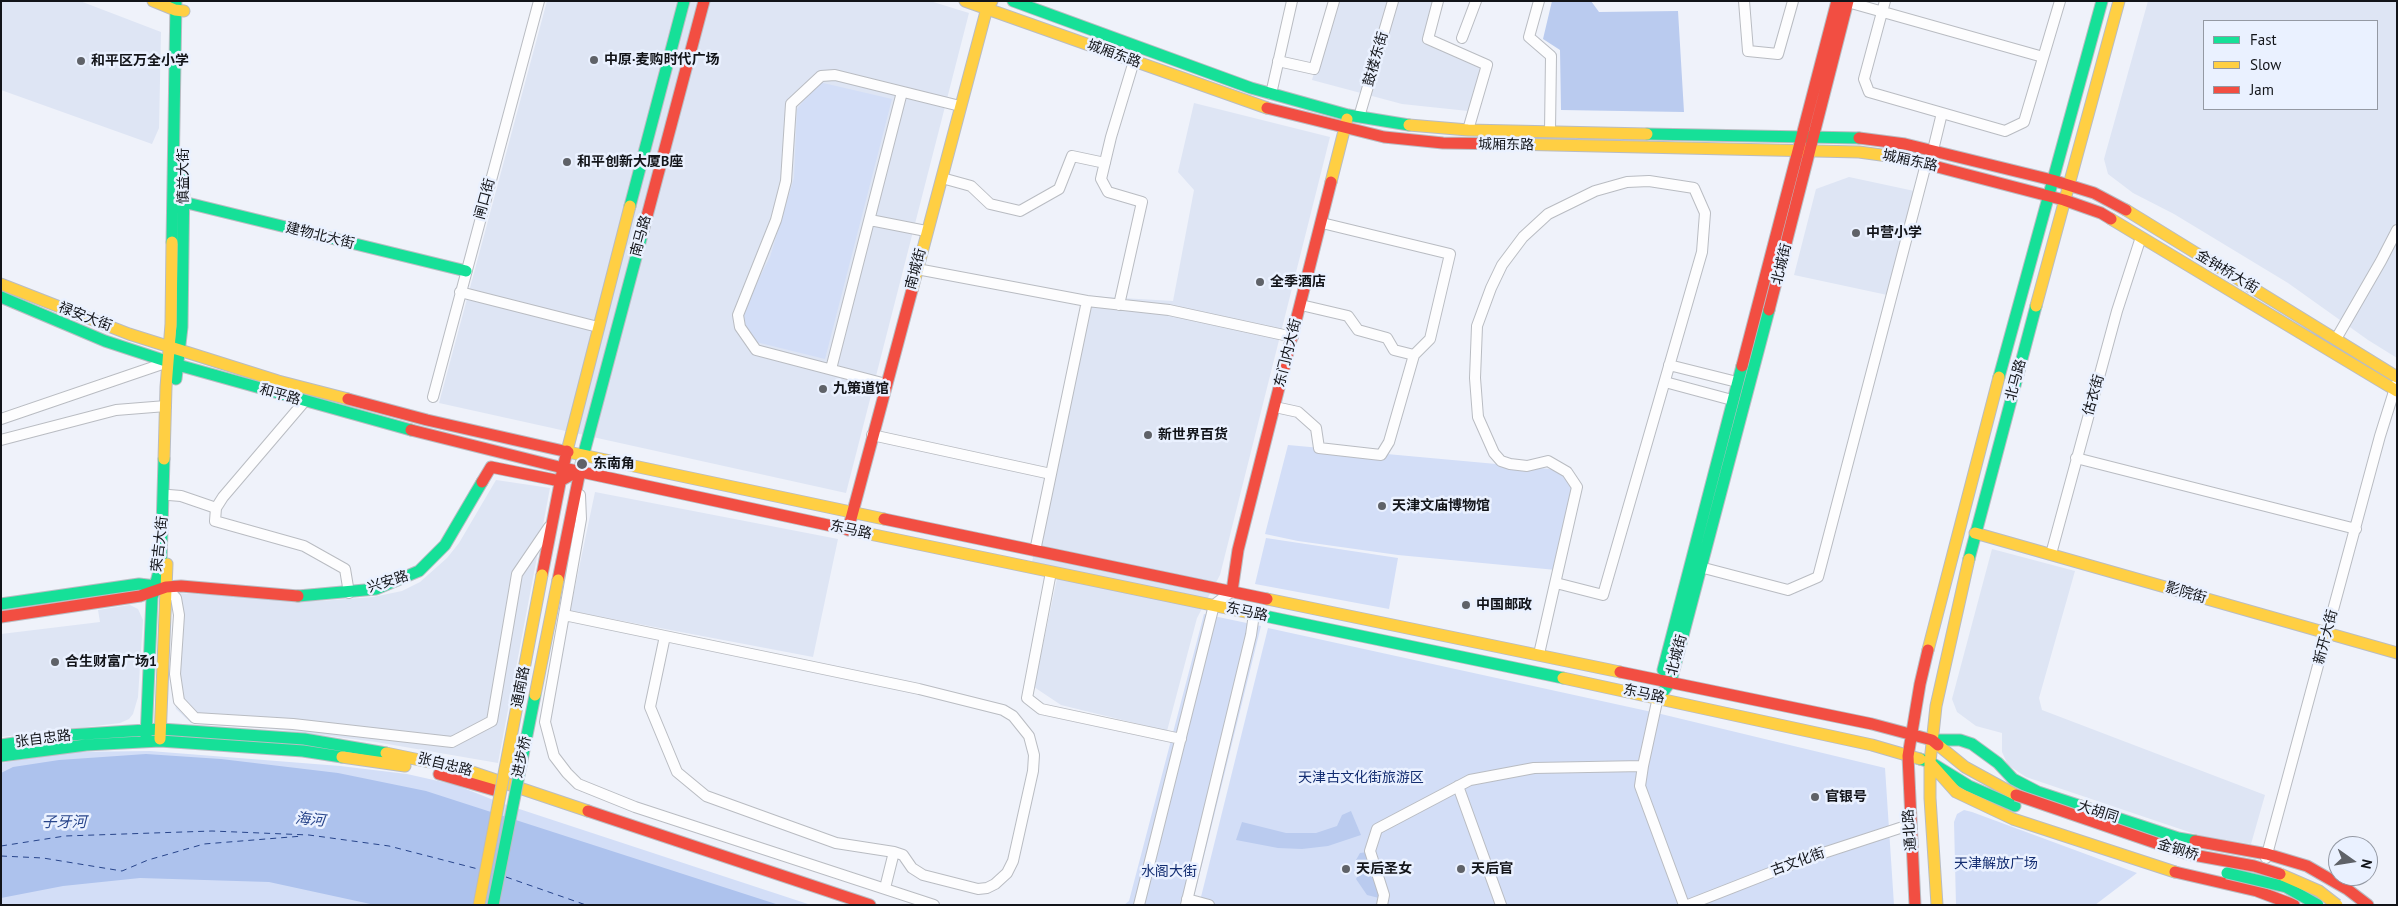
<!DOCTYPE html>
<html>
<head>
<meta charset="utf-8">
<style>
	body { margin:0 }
	#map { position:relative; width:2398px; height:906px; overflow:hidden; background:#eff2fa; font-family:"PT Sans",sans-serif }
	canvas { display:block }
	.frame { position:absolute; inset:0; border:2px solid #121419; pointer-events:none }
	.legend { position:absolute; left:2203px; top:20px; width:175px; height:90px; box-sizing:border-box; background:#eaf1ff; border:1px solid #9499a3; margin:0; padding:6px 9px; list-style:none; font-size:15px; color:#121419 }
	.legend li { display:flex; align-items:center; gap:10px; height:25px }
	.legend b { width:25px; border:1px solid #9499a3 }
	.north { position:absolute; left:2328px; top:836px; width:50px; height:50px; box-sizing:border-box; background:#eaf1ff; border:1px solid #9499a3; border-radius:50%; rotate:103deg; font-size:14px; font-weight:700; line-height:20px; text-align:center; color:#121419 }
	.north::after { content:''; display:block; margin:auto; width:18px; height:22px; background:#5f6268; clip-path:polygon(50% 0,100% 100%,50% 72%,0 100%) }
</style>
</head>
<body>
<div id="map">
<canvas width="2398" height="906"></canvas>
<div class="frame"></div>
<ul class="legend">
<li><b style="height:6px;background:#16e098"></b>Fast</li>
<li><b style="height:6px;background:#ffcf43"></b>Slow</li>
<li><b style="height:6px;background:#f24e42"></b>Jam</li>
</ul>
<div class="north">N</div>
</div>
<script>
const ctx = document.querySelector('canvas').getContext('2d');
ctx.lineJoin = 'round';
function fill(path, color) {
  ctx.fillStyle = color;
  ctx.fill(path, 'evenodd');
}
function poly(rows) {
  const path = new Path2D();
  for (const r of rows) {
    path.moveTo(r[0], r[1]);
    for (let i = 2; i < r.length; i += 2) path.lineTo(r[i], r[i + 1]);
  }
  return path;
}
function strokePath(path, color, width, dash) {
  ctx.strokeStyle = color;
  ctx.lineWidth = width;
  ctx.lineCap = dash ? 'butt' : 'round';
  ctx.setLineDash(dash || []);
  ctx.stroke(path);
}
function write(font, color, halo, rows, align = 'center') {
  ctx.font = font + ' "PT Sans","Noto Sans SC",sans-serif';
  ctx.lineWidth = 5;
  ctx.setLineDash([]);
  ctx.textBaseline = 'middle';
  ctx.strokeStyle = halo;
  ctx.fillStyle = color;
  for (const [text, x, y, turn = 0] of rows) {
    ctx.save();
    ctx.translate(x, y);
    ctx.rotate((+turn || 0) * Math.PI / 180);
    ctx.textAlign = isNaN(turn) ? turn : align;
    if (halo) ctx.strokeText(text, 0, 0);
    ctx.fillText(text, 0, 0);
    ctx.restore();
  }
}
fill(poly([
	[1,1,80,1,161,32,159,128,152,144,1,90],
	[547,1,930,1,969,13,846,493,439,403],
	[1335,1,1435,1,1424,41,1483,67,1468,111,1402,104,1312,80],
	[2148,1,2397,1,2397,358,2368,340,2288,283,2174,214,2133,193,2108,174,2104,159],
	[2204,21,2377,21,2377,109,2204,109],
	[1194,103,1330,137,1220,575,1197,618,1167,731,1061,705,1034,687,1059,569,1032,562,1088,296,1173,301,1194,190,1178,172],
	[1849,177,1919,192,1892,296,1794,275,1816,189],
	[496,480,550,488,498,763,376,742,274,729,191,723,176,709,173,695,177,593,320,601,373,597,402,591,420,582,447,558,459,543],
	[595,492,838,539,813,657,570,611],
	[1992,549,2075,571,2039,698,2042,710,2265,795,2251,844,2198,835,2026,777,2008,765,2002,752,2002,733,1976,726,1957,712,1952,699],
	[130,605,138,609,143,620,138,697,133,714,129,719,120,723,1,737,1,634,100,622,98,610]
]), '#dee5f4');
fill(poly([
	[819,82,892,99,825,359,752,341,740,316,770,257,794,178,797,109],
	[1288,445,1562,470,1575,488,1556,570,1398,555,1298,541,1265,534],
	[1266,538,1398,558,1389,609,1255,584],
	[1204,614,1261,626,1192,905,1124,905,1129,901],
	[1268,628,1661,714,1885,768,1894,905,1199,905],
	[150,751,340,766,407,774,456,785,501,803,811,905,1,905,1,763,72,752],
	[1964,810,1972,812,2137,873,2095,905,1956,905,1954,822,1957,814]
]), '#d3def7');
fill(poly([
	[1552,1,1591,1,1599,12,1678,11,1684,112,1561,110,1560,50,1543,39],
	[1351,811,1361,835,1328,846,1302,849,1278,848,1236,840,1242,822,1286,833,1316,833,1337,826,1342,815],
	[1368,852,1381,895,1379,898,1367,895,1356,879,1360,871,1356,860,1360,853]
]), '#bacbef');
fill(poly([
	[146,754,221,759,338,773,426,791,779,905,375,905,269,882,140,878,63,886,1,898,1,773,13,767,59,760]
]), '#adc2ed');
strokePath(poly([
	[1,846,65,836,212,831,309,835,389,846,478,869],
	[1,856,43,858,122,871,148,860,204,844,303,836],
	[506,877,586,905]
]), '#28458b', 1, [6, 5]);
const street = poly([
	[1438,1,1428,39,1487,65,1468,130],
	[1539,1,1529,37,1551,56,1550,131],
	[1744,1,1748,51,1778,54,1793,1],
	[1844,1,2043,57],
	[1885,1,1864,79,1869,92,2005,131,2024,122,2060,1],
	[1462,38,1476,1],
	[1278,61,1314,69,1334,1],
	[1271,94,1292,1],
	[1359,117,1393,1],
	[1933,150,1942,113],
	[942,178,971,186,990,204,1020,211,1059,189,1072,156,1105,163],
	[870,220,926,231],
	[917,269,1087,301,1169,310,1293,337],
	[460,292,598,327],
	[1119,305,1142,202,1108,192,1101,179,1111,137,1134,61],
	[1301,305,1348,316,1358,330,1387,338,1394,350,1414,355],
	[2336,339,2381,261,2397,230],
	[1669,365,1737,382],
	[831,369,902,92],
	[1665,382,1732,400],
	[886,384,756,350,740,327,738,315,776,220,786,181,791,104,821,76,835,75,960,106],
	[433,397,539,1],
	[304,402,223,497,216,508,215,521,304,546,345,569,349,593],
	[1275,407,1298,412,1316,428,1319,448,1381,455,1389,442,1414,355,1430,339,1450,254,1322,223],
	[1,419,168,362],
	[872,435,1051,474],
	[1,440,116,410,166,406],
	[2076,458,2356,529],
	[169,495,181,496,216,508],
	[580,495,581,519,545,722,554,756,567,773,578,784,635,807,934,905],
	[1035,551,1087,301],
	[2051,554,2117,311,2141,237],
	[1700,567,1788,590,1818,577,1926,164],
	[1051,572,1027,698,1041,709,1181,739],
	[166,587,176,598,179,615,175,674,179,701,195,718,293,724,452,742,492,721,517,574,549,527],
	[564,615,665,636,919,689,1003,710,1013,716,1029,736,1034,755,1033,771,1013,861,1007,873,995,884,987,888,978,889,923,875,912,868,903,855,894,852,836,843,706,796,677,772,650,707,665,636],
	[1539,654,1577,487,1567,472,1548,461,1527,466,1510,464,1501,461,1494,453,1478,417,1475,378,1477,326,1491,288,1502,265,1523,237,1548,214,1595,191,1627,182,1649,181,1694,188,1705,213,1702,252,1603,595,1556,583],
	[1643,766,1640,786,1684,905],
	[1458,786,1501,905],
	[2266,858,2380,436,2396,385],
	[885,888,894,852],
	[1187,899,1209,905],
	[1139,905,1214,605,1232,591,1234,593],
	[1186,905,1251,635,1254,614,1251,610],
	[1382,905,1384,895,1370,851,1377,829,1470,780,1534,768,1643,766,1658,697],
	[1688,905,1808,858,1909,825]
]);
const fast = poly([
	[1013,1,1251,88,1348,115,1409,125],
	[1647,134,1859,138],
	[175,200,466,271],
	[630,206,684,1],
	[172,242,176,1],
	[1,297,105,341,178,365,411,430],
	[1999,377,2102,1],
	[176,379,182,327,184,175],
	[581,464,643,231],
	[1969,559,2036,306],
	[298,596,376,589,419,571,445,545,482,482],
	[1,604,139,584,164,587],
	[1255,614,1563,678],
	[1663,670,1742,366],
	[1663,692,1671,681,1769,310],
	[146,738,152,598,161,563,164,459],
	[1932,740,1960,740,1972,744,1998,763,2013,779,2038,792,2178,838,2195,841],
	[1,745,69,735,161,729,304,739,386,753],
	[1,756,86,745,160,741,303,751,342,757],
	[1920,759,1930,762,1969,786,2015,806]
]);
const slow = poly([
	[153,1,175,10,184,11],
	[965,1,1267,108],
	[1409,125,1468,130,1647,134],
	[1510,144,1859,152,1903,158,1930,165],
	[1331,182,1347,119],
	[2126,210,2397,377],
	[2111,219,2397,391],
	[1,284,129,334,278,381,348,399],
	[912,290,987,8,992,1],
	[2036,306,2119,1],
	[567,451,630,206],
	[568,452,884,519],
	[164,459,166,387,171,324,172,242],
	[860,532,1255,614],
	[1975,533,2397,653],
	[1267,599,1620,672],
	[1928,650,1999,377],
	[1563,678,1872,745,1920,759],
	[160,739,167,564],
	[1938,745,1965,767,2016,795],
	[386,753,463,769,588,811],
	[342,757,405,766],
	[1931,764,1956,792,2013,819,2175,872],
	[1937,905,1930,798,1930,762,1936,706,1969,559]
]);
const jam = poly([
	[1267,108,1384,137,1443,143,1510,144],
	[1859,138,1905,144,2052,180,2094,193,2126,210],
	[1930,165,2064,200,2101,213,2111,219],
	[643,231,704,1],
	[1769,310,1848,1],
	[1742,366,1837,1],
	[348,399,427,420,568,452],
	[411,430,563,468,542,575],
	[567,451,563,468,860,532],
	[482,482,491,467,560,481,569,476],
	[884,519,1267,599],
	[848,530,912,290],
	[558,580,580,471],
	[1232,591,1238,550,1331,182],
	[1,617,140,596,166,587,181,586,298,596],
	[1620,672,1872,724,1932,740,1938,745],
	[439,774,494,790],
	[588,811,870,905],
	[2195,841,2267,854,2307,866,2347,889,2368,905],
	[2175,872,2257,891,2294,905],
	[1915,905,1908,756,1920,684,1928,650]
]);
strokePath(street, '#b9bcc2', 12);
strokePath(fast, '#b9bcc2', 13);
strokePath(slow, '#b9bcc2', 13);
strokePath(jam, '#b9bcc2', 13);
strokePath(street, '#fdfdfe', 10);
strokePath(fast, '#16e098', 11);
strokePath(slow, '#ffcf43', 11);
strokePath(jam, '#f24e42', 11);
const fastBridge = poly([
	[2227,873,2286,887,2318,905],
	[493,905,535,695]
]);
const slowBridge = poly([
	[535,695,558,580],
	[2280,874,2319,891,2337,905],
	[479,905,542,575]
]);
const jamBridge = poly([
	[2016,795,2188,854,2254,866,2280,874]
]);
strokePath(fastBridge, '#b9bcc2', 13, []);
strokePath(slowBridge, '#b9bcc2', 13, []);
strokePath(jamBridge, '#b9bcc2', 13, []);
strokePath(fastBridge, '#16e098', 11);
strokePath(slowBridge, '#ffcf43', 11);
strokePath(jamBridge, '#f24e42', 11);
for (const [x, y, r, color] of [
	[594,60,5,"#5f6268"],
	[81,61,5,"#5f6268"],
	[567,162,5,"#5f6268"],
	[1856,233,5,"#5f6268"],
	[1260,282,5,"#5f6268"],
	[823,389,5,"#5f6268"],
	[1148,435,5,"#5f6268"],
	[582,464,6,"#5f6268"],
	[1382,506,5,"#5f6268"],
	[1466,605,5,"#5f6268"],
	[55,662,5,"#5f6268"],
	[1815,797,5,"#5f6268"],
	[1346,869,5,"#5f6268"],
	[1461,869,5,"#5f6268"]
]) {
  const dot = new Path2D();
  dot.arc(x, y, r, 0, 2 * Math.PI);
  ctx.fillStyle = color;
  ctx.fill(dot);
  strokePath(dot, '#eaf1ff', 2);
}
write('14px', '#121419', '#eaf1ff', [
	["城厢东路",1114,54,20],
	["鼓楼东街",1376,59,-74],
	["城厢东路",1506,145,1],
	["城厢东路",1910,161,12],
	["慎益大街",184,176,-90],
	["闸口街",485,199,-75],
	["建物北大街",320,236,14],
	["南马路",641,236,-75],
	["北城街",1782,264,-76],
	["南城街",916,269,-75],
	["金钟桥大街",2227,272,31],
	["禄安大街",85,317,21],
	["东门内大街",1288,353,-76],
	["北马路",2016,380,-75],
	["和平路",280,395,16],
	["估衣街",2094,395,-74],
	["东马路",851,530,12],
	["荣吉大街",160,544,-84],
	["兴安路",388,582,-18],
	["影院街",2186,593,16],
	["东马路",1247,612,12],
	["新开大街",2326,637,-75],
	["北城街",1677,655,-75],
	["通南路",521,687,-79],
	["东马路",1644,694,12],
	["张自忠路",43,739,-7],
	["进步桥",522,757,-78],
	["张自忠路",445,765,14],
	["大胡同",2098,812,18],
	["通北路",1910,830,-94],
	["金钢桥",2178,850,17],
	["古文化街",1798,862,-20]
]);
write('bold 14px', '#121419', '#eaf1ff', [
	["中原·麦购时代广场",604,60],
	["和平区万全小学",91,61],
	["和平创新大厦B座",577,162],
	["中营小学",1866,233],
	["全季酒店",1270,282],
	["九策道馆",833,389],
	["新世界百货",1158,435],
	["东南角",593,464],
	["天津文庙博物馆",1392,506],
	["中国邮政",1476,605],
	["合生财富广场1",65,662],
	["官银号",1825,797],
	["天后圣女",1356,869],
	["天后官",1471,869]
], 'left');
write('14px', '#132d71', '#eaf1ff', [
	["天津古文化街旅游区",1361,778],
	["天津解放广场",1996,864],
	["水阁大街",1169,872]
]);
write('italic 15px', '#28458b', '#eaf1ff', [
	["海河",310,820,6],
	["子牙河",64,823]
]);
</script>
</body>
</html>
